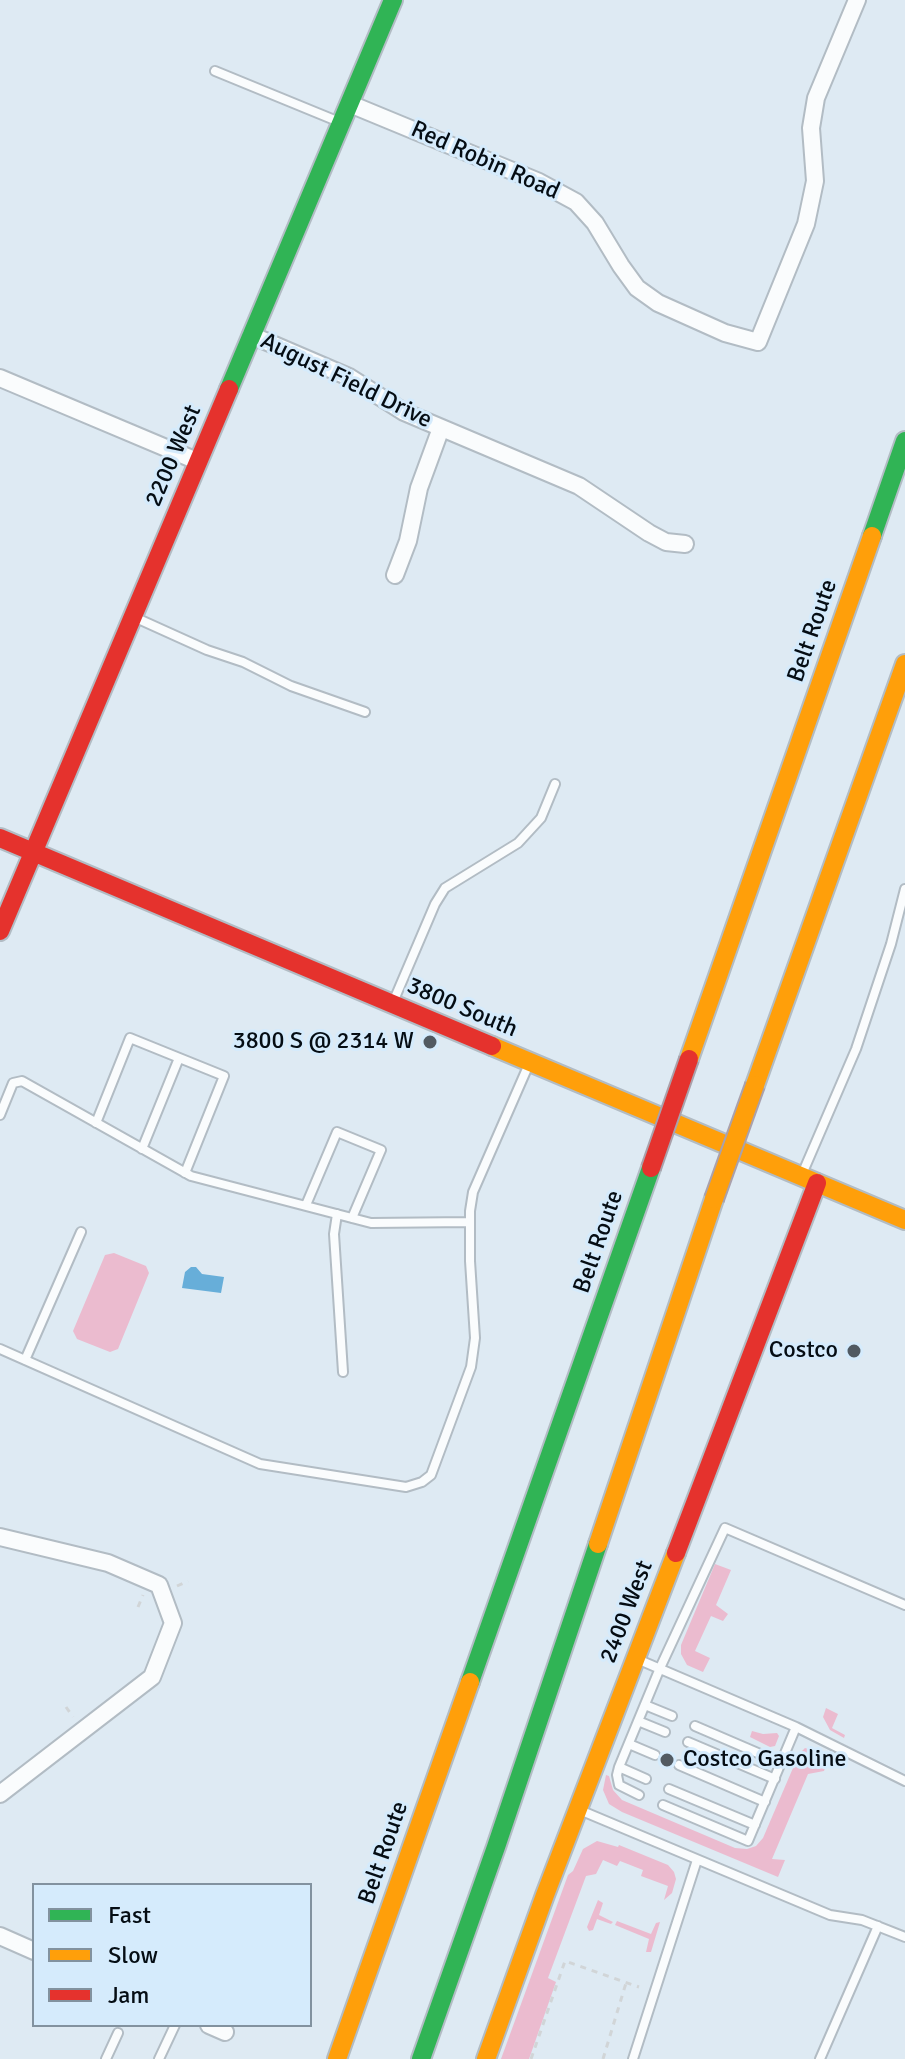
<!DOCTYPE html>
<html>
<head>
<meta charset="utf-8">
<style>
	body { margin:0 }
	#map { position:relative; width:905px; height:2059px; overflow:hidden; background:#deeaf3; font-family:Signika,sans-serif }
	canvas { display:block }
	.legend { position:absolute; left:32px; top:1883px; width:280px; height:144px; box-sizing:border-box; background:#d5ebfc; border:2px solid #82929f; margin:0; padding:10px 14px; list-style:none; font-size:24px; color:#050d14 }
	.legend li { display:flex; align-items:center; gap:16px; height:40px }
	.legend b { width:40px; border:2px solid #82929f }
</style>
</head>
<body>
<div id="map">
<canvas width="905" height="2059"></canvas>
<ul class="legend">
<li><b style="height:10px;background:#30b455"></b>Fast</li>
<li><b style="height:10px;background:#ff9f0a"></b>Slow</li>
<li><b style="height:10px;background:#e5322d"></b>Jam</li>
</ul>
</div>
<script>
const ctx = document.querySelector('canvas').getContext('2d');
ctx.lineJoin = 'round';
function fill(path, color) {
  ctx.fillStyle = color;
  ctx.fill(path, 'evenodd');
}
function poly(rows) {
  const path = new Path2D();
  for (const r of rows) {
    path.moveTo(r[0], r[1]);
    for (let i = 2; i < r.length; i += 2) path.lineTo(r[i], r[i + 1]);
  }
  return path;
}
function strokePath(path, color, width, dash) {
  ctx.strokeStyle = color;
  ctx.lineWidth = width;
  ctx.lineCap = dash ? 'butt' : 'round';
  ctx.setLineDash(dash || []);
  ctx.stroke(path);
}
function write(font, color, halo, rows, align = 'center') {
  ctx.font = font + ' Signika,sans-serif';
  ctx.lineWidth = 6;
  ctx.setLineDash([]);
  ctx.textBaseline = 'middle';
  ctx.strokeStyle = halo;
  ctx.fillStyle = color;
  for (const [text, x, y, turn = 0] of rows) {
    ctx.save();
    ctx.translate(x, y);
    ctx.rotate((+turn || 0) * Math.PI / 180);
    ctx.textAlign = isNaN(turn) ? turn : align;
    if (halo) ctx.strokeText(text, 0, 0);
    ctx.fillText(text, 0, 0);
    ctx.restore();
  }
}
fill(poly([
	[114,1253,146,1266,149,1273,118,1349,110,1352,77,1339,73,1331,105,1255],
	[715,1564,731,1570,716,1605,728,1614,723,1621,711,1616,695,1651,710,1658,703,1672,687,1665,681,1654,681,1645],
	[826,1708,838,1714,832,1728,845,1735,844,1738,830,1730,823,1717],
	[752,1731,763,1734,777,1733,779,1736,775,1746,770,1747,750,1737],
	[805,1748,823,1754,827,1761,824,1771,808,1774,772,1859,785,1860,778,1877,622,1812,609,1804,603,1790,606,1775,609,1776,613,1790,622,1800,735,1848,747,1849,756,1846,763,1838,799,1754],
	[597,1841,618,1847,619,1845,668,1865,674,1872,676,1879,672,1893,664,1900,668,1886,641,1876,643,1870,620,1861,617,1866,603,1860,596,1874,586,1876,548,1978,556,1982,529,2059,501,2059,568,1875,573,1871,583,1849],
	[598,1900,603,1903,599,1915,613,1922,611,1924,597,1919,593,1930,589,1931,587,1927],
	[617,1921,651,1934,656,1923,660,1922,651,1952,646,1952,649,1939,615,1925]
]), '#ebbbcf');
fill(poly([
	[191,1267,196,1267,202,1274,224,1277,221,1293,182,1288,185,1272]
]), '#67aed9');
const lane = poly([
	[215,71,337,121],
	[134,617,207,650,243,662,291,686,365,712],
	[394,1000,435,904,445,888,518,843,541,818,555,784],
	[0,1115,13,1083,22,1081,191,1176,371,1223,470,1222],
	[96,1123,130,1038,224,1076,185,1173],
	[142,1149,179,1058],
	[803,1172,856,1049,891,944,905,889],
	[306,1205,337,1132,381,1150,352,1218],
	[337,1214,334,1234,343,1372],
	[0,1349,260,1464,406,1487,422,1482,431,1475,471,1367,475,1338,470,1261,470,1211,473,1192,529,1064],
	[25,1360,81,1232],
	[637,1659,796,1727,905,1781],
	[645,1705,672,1716],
	[638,1721,665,1732],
	[695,1726,781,1763],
	[688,1742,775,1779],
	[629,1744,655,1755],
	[679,1765,765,1802],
	[619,1767,646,1779],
	[669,1789,755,1825],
	[639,1795,619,1785,617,1775,619,1767,660,1668,725,1528,905,1605],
	[663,1805,748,1841,796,1727],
	[582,1811,830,1915,862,1920,905,1937],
	[106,2059,118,2033],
	[159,2059,175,2025],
	[633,2059,697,1860],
	[820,2059,878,1926]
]);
const street = poly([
	[350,104,539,182,576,202,595,223,621,266,637,288,658,303,725,333,758,342,806,224,815,181,811,128,816,98,857,0],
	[251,335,349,377,404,412,579,486,649,533,666,542,685,544],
	[0,378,197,461],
	[395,575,408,541,419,488,441,428],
	[0,1537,108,1563,159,1585,173,1623,152,1677,0,1794],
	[0,1936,34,1951],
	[209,2025,225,2032]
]);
const fast = poly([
	[229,389,393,0],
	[872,536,905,441],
	[470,1682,651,1168],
	[421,2059,496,1847,598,1544]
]);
const slow = poly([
	[492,1046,905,1220],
	[689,1059,872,536],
	[755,1085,905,664],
	[598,1544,714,1199],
	[337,2059,470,1682],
	[486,2059,545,1895,676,1553]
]);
const jam = poly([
	[0,838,492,1046],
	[0,931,229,389],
	[676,1553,817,1183]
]);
strokePath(lane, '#b2bcc4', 12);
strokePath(street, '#b2bcc4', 20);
strokePath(fast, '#b2bcc4', 22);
strokePath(slow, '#b2bcc4', 22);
strokePath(jam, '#b2bcc4', 22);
strokePath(poly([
	[177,1586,188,1581],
	[138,1607,143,1595],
	[66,1707,73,1717],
	[531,2059,565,1961,639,1987],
	[603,2059,626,1983]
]), '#d1d5d7', 3, [6, 6]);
strokePath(lane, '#fafcfd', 8);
strokePath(street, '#fafcfd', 16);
strokePath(fast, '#30b455', 18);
strokePath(slow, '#ff9f0a', 18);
strokePath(jam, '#e5322d', 18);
const slowBridge = poly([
	[714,1199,755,1085]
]);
const jamBridge = poly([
	[651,1168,689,1059]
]);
strokePath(slowBridge, '#aaa1ab', 22, []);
strokePath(jamBridge, '#aaa1ab', 22, []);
strokePath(slowBridge, '#ff9f0a', 18);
strokePath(jamBridge, '#e5322d', 18);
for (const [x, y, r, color] of [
	[430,1042,8,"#515a62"],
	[854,1351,8,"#515a62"],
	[667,1760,8,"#515a62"]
]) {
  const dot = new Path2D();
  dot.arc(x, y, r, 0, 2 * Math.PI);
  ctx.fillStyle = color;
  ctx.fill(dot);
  strokePath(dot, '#d5ebfc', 3);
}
write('24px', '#050d14', '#d5ebfc', [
	["Red Robin Road",485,161,24],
	["August Field Drive",346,381,26],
	["2200 West",174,456,-67],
	["Belt Route",813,631,-71],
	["3800 South",462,1008,23],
	["Belt Route",599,1242,-71],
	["2400 West",627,1612,-69],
	["Belt Route",384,1853,-71]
]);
write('24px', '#050d14', '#d5ebfc', [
	["3800 S @ 2314 W",414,1042],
	["Costco",838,1351],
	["Costco Gasoline",683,1760,"left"]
], 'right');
</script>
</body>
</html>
